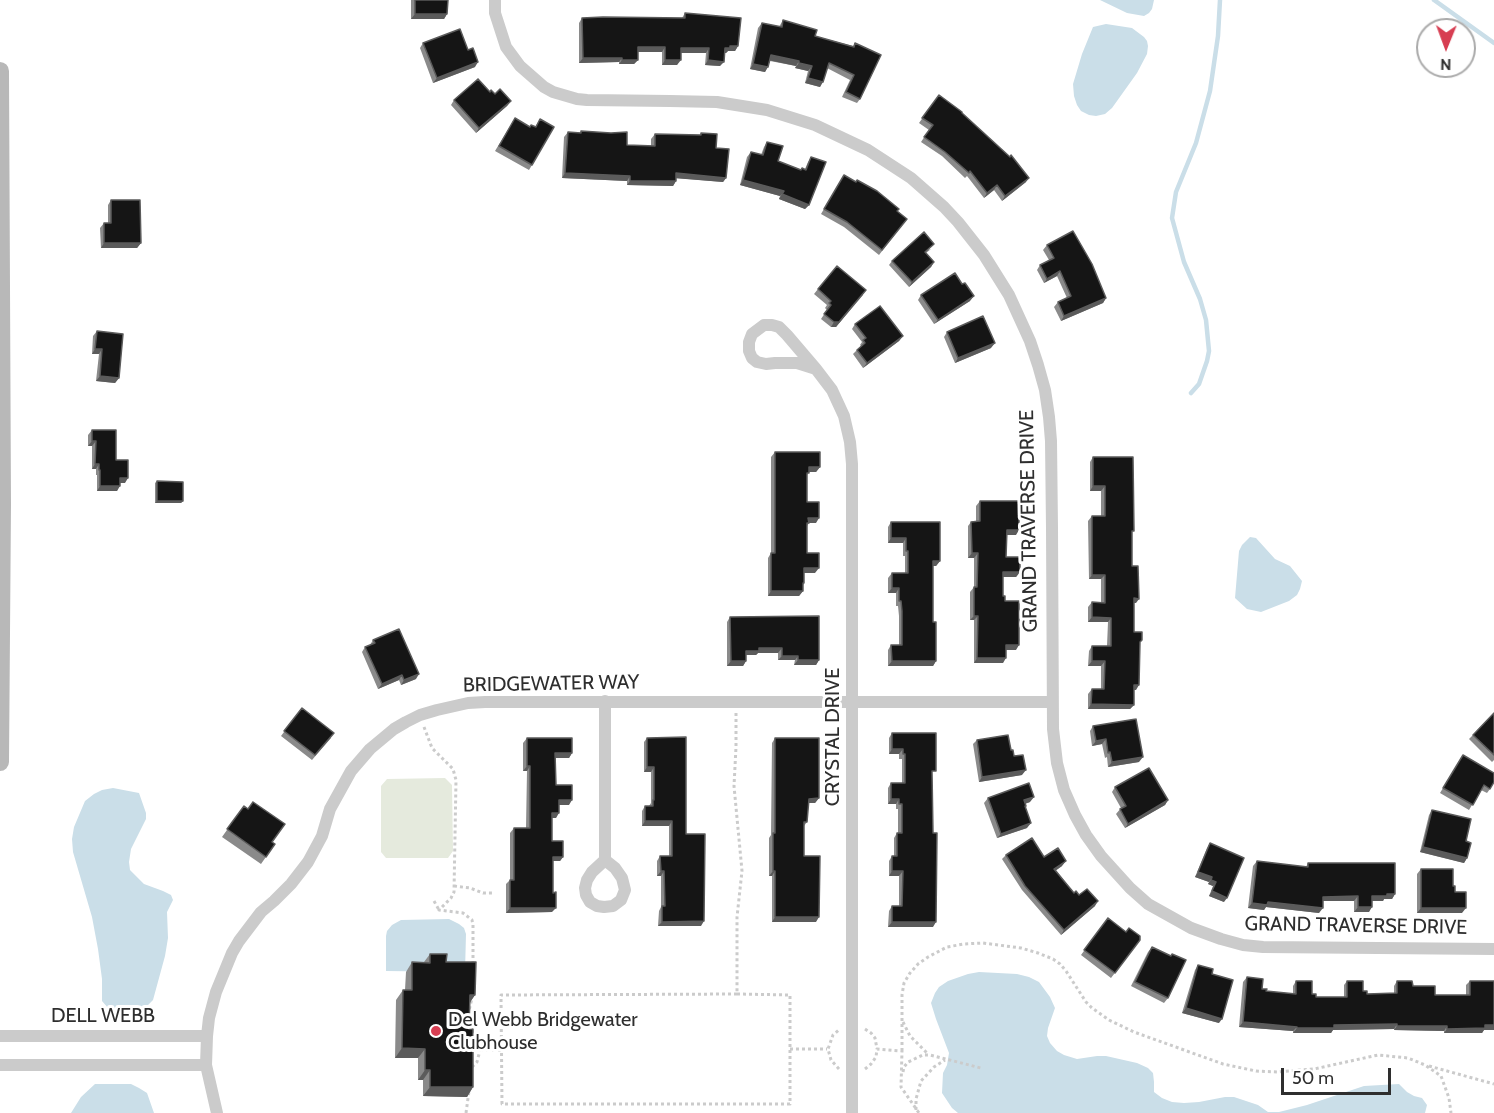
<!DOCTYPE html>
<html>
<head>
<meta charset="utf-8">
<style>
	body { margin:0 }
	#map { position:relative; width:1494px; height:1113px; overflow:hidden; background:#fff; font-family:Cabin,sans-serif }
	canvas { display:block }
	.north { position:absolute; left:1416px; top:18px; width:60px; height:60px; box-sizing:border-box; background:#fff; border:2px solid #ababab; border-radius:50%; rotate:181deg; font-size:16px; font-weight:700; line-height:24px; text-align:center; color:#2e2e2e }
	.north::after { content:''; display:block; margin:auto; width:21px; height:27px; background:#d73e52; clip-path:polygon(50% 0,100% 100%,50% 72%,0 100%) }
	.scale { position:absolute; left:1281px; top:1068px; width:110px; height:27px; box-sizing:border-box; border:3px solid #2e2e2e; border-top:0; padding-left:8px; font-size:18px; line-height:21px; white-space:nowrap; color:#2e2e2e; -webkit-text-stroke:4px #fff; paint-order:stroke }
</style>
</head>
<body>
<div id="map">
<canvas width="1494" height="1113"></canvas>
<div class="north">N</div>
<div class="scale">50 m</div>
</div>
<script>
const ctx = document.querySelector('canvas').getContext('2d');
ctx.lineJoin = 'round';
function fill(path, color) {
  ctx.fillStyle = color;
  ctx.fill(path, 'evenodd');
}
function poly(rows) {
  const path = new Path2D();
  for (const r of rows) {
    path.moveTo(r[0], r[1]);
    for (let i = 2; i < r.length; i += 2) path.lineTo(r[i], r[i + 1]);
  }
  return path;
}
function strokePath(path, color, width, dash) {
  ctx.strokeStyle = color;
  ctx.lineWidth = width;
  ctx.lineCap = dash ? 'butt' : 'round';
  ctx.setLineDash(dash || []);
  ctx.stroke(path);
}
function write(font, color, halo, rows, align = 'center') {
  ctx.font = font + ' Cabin,sans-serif';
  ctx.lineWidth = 6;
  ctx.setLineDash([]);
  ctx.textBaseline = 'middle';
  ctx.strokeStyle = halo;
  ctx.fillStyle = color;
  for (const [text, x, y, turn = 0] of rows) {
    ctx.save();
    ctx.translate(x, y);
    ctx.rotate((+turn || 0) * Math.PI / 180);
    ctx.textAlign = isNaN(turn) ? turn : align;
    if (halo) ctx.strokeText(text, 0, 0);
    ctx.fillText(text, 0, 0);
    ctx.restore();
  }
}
fill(poly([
	[445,778,452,785,453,851,448,858,386,858,381,852,381,786,387,779]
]), '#e5eadd');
fill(poly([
	[1100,0,1154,0,1152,9,1149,13,1144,16,1127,13],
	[1106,24,1132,28,1144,37,1147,41,1148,46,1147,54,1137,73,1112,108,1105,114,1096,116,1089,115,1081,111,1077,105,1074,96,1073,84,1082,54,1093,27],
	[1250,537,1256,538,1275,559,1290,566,1302,581,1300,589,1297,595,1289,601,1261,612,1247,609,1235,598,1239,551,1242,545],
	[113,788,139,793,146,813,146,819,131,849,129,862,130,870,144,884,163,891,171,895,173,900,167,912,168,938,165,956,153,1000,146,1007,138,1011,127,1012,117,1012,108,1008,102,1001,102,979,98,949,92,917,73,852,72,839,74,827,85,801,94,794,102,790],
	[449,919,459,924,464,928,466,934,465,972,386,971,386,936,387,931,392,925,401,920],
	[979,972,1017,974,1029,977,1039,982,1050,997,1055,1008,1048,1028,1047,1036,1050,1043,1057,1051,1064,1055,1077,1059,1097,1056,1106,1056,1137,1063,1148,1068,1153,1073,1154,1082,1154,1092,1162,1098,1172,1102,1184,1103,1199,1102,1225,1097,1234,1097,1258,1105,1268,1112,1279,1112,1307,1105,1364,1086,1399,1084,1407,1092,1414,1096,1422,1098,1427,1105,1425,1113,958,1113,952,1108,942,1093,943,1073,947,1065,949,1053,936,1019,931,1003,935,993,939,987,948,981,968,974],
	[95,1084,131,1084,139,1088,147,1093,154,1113,71,1113,81,1097]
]), '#cadee8');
strokePath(poly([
	[1434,0,1494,43],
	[1191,393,1199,384,1207,361,1209,351,1206,320,1200,299,1184,262,1172,218,1176,192,1196,143,1210,91,1218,36,1220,0]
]), '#cadee8', 4.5);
strokePath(poly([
	[736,713,736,747,734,786,742,871,737,917,737,993],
	[424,727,432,748,453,769,456,780,454,892,451,898,439,910,463,913,472,920,473,925,473,964],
	[454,886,470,888,483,893,493,893],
	[434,901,439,910],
	[737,994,790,995,790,1104,502,1104,501,995,737,994],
	[468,1015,472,998],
	[903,1022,910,1036,928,1054],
	[865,1029,871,1033,875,1038,877,1049],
	[790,1049,827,1049],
	[480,1050,502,1050],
	[902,1051,902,995,904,983,910,973,918,964,928,957,947,947,964,944,983,943,1021,948,1038,953,1053,959,1060,964,1066,971,1086,1002,1092,1008,1109,1020,1134,1032,1223,1064,1256,1071,1278,1072,1314,1069,1378,1055,1408,1058,1425,1065,1441,1076,1449,1098,1451,1113],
	[1429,1066,1494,1084],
	[472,1067,477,1062,480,1050,477,1041,472,1034],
	[839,1069,831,1060,828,1049,833,1035,840,1029],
	[865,1069,871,1064,876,1057,877,1049,902,1051,901,1087,919,1113],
	[903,1072,904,1067,908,1062,923,1055,930,1055,981,1068],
	[916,1110,916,1099,921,1081,934,1067,945,1060],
	[466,1113,469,1091]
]), '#cbcbcb', 3, [3, 3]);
strokePath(poly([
	[495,0,495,13,506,47,520,66,544,87,553,92,577,99,587,100,670,101,717,102,767,110,815,125,868,150,911,178,944,207,958,222,984,255,1009,295,1030,341,1038,365,1045,390,1049,417,1051,441,1052,528,1053,729,1057,763,1064,790,1075,815,1086,835,1101,856,1130,888,1148,904,1191,928,1221,939,1243,945,1263,947,1494,949],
	[816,369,797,363,775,363,766,364,757,362,752,358,749,351,749,342,752,334,764,325,772,325,779,327,787,335,816,369,832,390,844,416,850,442,852,464,852,1113],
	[605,860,615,868,622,878,625,890,621,900,613,906,604,907,597,906,590,902,586,895,585,888,587,880,592,872,605,860,605,701],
	[0,1036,207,1036],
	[0,1065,206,1065],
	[217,1113,206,1065,207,1036,209,1018,216,992,232,953,239,941,261,912,274,901,291,884,308,862,322,836,330,809,351,771,370,749,394,729,406,722,420,715,437,710,468,703,485,702,1052,702]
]), '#cbcbcb', 12);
strokePath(poly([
	[0,71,2,504,0,762]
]), '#b8b8b8', 18);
fill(poly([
	[411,0,448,0,447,14,444,19,411,19],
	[685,13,738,46,735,51,728,51,726,53,725,53,720,66,705,65,706,53,681,53,677,65,662,65,662,52,638,52,638,60,634,64,619,64,619,62,579,63,579,23,582,18,682,18],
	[783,20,815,36,853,46,855,43,860,99,857,103,842,97,850,80,827,68,820,87,805,83,808,71,795,68,796,66,770,61,765,72,750,69,758,28,762,23,779,27],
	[423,43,475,67,433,83,420,48],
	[490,92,511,101,507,106,476,133,451,105,454,100],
	[939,95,962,113,1026,182,1002,201,994,190,984,198,967,176,965,178,942,156,921,142,929,130,919,123],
	[515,118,530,127,535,127,540,119,532,165,529,170,495,151],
	[581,131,627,145,651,146,651,139,655,134,700,135,701,133,716,148,726,178,723,182,676,178,676,181,673,186,627,185,627,181,562,178,564,137,568,132,580,133],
	[767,142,778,161,801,170,805,169,808,162,811,157,809,205,805,209,779,199,780,196,740,185,747,157,751,152,761,155,764,147],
	[844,175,897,211,907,219,879,255,844,227,821,214],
	[111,200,141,243,137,248,101,248,100,228,104,223,108,223,108,205],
	[1047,245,1106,298,1103,303,1061,321,1054,307,1058,302,1067,298,1057,276,1044,283,1037,270,1040,265,1049,260,1043,250],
	[931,249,926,253,934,262,931,267,909,287,889,265,892,261],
	[818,289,863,295,836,327,831,327,821,319,827,310,825,308,827,305,814,294],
	[921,295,970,301,934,324,918,300],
	[855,324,903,336,899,341,863,368,853,354,861,346,860,345,862,342,852,329],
	[97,331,119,378,115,383,96,381,99,354,92,354,93,336],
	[947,332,991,348,955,363,944,337],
	[92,430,116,460,125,483,120,483,117,491,97,491,97,475,96,475,96,469,92,469,92,446,88,446,88,435],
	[775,452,820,467,816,472,809,472,807,475,807,502,816,523,809,523,807,526,807,553,815,573,804,573,804,583,803,585,803,591,799,596,768,596,768,558,771,553,771,457],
	[1093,457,1132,534,1132,566,1136,603,1134,603,1134,632,1140,642,1136,690,1134,690,1134,705,1130,709,1088,709,1088,694,1092,689,1101,689,1101,666,1088,666,1089,651,1092,646,1107,646,1108,622,1088,622,1088,607,1092,602,1101,602,1101,579,1089,579,1088,521,1092,516,1101,516,1101,491,1090,491,1090,462],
	[157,481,183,501,181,503,155,503,155,483],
	[980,501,1016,535,1007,535,1006,557,1020,572,1016,577,1003,577,1003,596,1005,601,1016,650,1006,650,1003,663,974,663,974,620,970,620,970,592,974,587,974,558,968,558,968,526,971,522,976,521,976,506],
	[891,522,940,561,936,566,933,566,933,622,936,661,933,666,888,666,888,650,891,645,899,645,899,616,898,606,896,606,896,593,888,593,888,578,892,573,905,573,905,556,903,556,903,543,888,543,888,527],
	[730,617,819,660,816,665,794,665,795,660,778,660,778,653,758,653,756,655,746,655,746,661,743,666,727,666,727,622],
	[373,640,416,679,401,685,399,680,378,689,362,652,365,647,370,645],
	[302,708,331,738,312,760,281,736],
	[1494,713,1494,760,1492,762,1469,739,1473,735],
	[1093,726,1139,762,1108,767,1107,757,1105,758,1102,744,1092,746,1090,731],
	[892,733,932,776,933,927,888,927,889,911,892,906,899,906,899,876,889,876,889,861,892,856,894,856,894,838,897,833,898,833,898,809,896,809,896,804,888,804,888,788,891,783,902,783,902,759,899,759,899,754,889,754,889,738],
	[527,738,572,753,569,758,556,758,556,785,569,805,559,805,556,818,552,818,552,841,563,857,560,861,553,861,552,912,506,913,506,884,510,880,510,833,514,828,526,828,527,771,523,771,523,743],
	[647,738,686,834,701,926,658,926,659,911,661,907,661,876,657,876,657,861,660,856,669,856,669,826,642,826,642,811,645,806,649,806,651,803,651,772,644,772,644,742],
	[775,738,819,798,815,803,808,803,807,822,804,826,804,856,816,922,772,922,772,876,769,876,769,838,771,835,772,743],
	[977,740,1011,750,1022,775,979,782,973,744],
	[1463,755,1490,789,1487,793,1481,790,1469,810,1440,793],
	[1115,787,1168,800,1165,805,1125,828,1116,814,1121,808,1112,792],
	[988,798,1030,802,1025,804,1027,828,997,838,984,803],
	[244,806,272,842,275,844,261,864,222,837],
	[1432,810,1466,841,1467,858,1464,863,1420,852,1429,815],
	[1210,843,1224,902,1209,896,1213,886,1208,884,1209,882,1195,877,1207,848],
	[1006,855,1044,857,1062,866,1056,870,1074,893,1095,906,1061,935,1022,890,1002,859],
	[1257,861,1306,867,1308,863,1395,894,1392,899,1384,899,1383,901,1372,901,1369,912,1354,912,1354,901,1323,901,1319,913,1266,907,1264,910,1248,908,1253,866],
	[1421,869,1455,892,1462,913,1417,913,1417,874],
	[1108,918,1126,932,1140,940,1111,978,1081,955],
	[1152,947,1168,998,1164,1003,1131,986,1148,952],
	[430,954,446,962,475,995,469,1003,469,1029,473,1087,467,1097,423,1096,423,1080,418,1080,418,1058,395,1058,396,1000,403,990,405,990,406,972,412,962,424,962],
	[1198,965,1212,974,1219,1023,1182,1013,1195,970],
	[1247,977,1262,989,1266,991,1293,994,1293,986,1296,981,1316,997,1344,997,1344,985,1347,981,1367,994,1394,993,1394,986,1397,981,1413,986,1435,995,1466,995,1466,985,1470,981,1484,1030,1482,1033,1444,1033,1444,1031,1394,1030,1394,1029,1333,1030,1331,1033,1293,1033,1293,1031,1239,1027,1243,982]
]), '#8a8a8a');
fill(poly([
	[415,14,447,14,444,19,411,19],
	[730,46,738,46,735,51,728,51,726,53,722,53,725,48],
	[638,47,665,47,662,52,634,52],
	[681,48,709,48,706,53,678,53],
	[771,55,799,61,796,66,768,60],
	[583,58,622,58,619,62,579,63],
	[622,60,638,60,634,64,619,64],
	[665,60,681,60,677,65,662,65],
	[708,60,724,62,720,66,705,65],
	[478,62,475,67,433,83,437,78],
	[799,63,812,66,808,71,795,68],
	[753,64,768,67,765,72,750,69],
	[808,78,823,82,820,87,805,83],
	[511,101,507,106,476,133,479,128],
	[565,173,630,176,627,181,562,178],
	[676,173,726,178,723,182,673,178],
	[1029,178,1026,182,1002,201,1005,196],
	[743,180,784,191,780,196,740,185],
	[630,181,676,181,673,186,627,185],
	[997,185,994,190,984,198,987,193],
	[782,194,809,205,805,209,779,199],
	[104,243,141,243,137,248,101,248],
	[934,262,931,267,909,287,912,282],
	[1060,271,1057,276,1044,283,1047,279],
	[866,290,836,327,831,327,834,322],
	[974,296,970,301,934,324,938,320],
	[1106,298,1103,303,1061,321,1064,316],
	[903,336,899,341,863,368,867,363],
	[995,343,991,348,955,363,958,358],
	[95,349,102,349,99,354,92,354],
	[100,376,119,378,115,383,96,381],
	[92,441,96,441,92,446,88,446],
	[95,464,99,464,96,469,92,469],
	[809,467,820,467,816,472,805,472],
	[120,478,128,478,125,483,117,483],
	[100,486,120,486,117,491,97,491],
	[1093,486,1105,486,1101,491,1090,491],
	[157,501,183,501,181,503,155,503],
	[808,518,819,518,816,523,805,523],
	[1007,530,1019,530,1016,535,1003,535],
	[891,538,906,538,903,543,888,543],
	[972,553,978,553,974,558,968,558],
	[933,561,940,561,936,566,929,566],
	[804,568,819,568,815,573,801,573],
	[1003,572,1020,572,1016,577,1000,577],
	[1092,575,1105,575,1101,579,1089,579],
	[892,588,899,588,896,593,888,593],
	[771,591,803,591,799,596,768,596],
	[1134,598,1139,599,1136,603,1131,603],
	[974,616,978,616,974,620,970,620],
	[1092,617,1111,618,1108,622,1088,622],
	[1006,645,1019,645,1016,650,1003,650],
	[759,648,782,648,778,653,758,653,756,655,743,655,746,651],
	[782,656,798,656,795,660,778,660],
	[977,658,1006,658,1003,663,974,663],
	[798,660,819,660,816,665,794,665],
	[731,661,746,661,743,666,727,666],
	[892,661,936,661,933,666,888,666],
	[1092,661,1105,661,1101,666,1088,666],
	[419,674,416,679,401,685,404,680],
	[402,675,399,680,378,689,382,684],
	[1134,685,1139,685,1136,690,1130,690],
	[1091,704,1134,705,1130,709,1088,709],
	[1106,739,1102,744,1092,746,1096,741],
	[892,749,903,749,899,754,889,754],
	[555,753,572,753,569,758,552,758],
	[1143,757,1139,762,1108,767,1112,762],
	[527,766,530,766,527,771,523,771],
	[647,767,654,767,651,772,644,772],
	[1026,770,1022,775,979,782,982,777],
	[1034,797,1030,802,1021,805,1024,800],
	[819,798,815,803,805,803,809,799],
	[891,799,899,799,896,804,888,804],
	[559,800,572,800,569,805,556,805],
	[1168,800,1165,805,1125,828,1128,824],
	[552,813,559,813,556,818,549,818],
	[645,821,672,821,669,826,642,826],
	[1031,823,1027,828,997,838,1001,834],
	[1423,847,1467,858,1464,863,1420,852],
	[553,857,563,857,560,861,550,861],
	[1066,861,1062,866,1051,874,1054,869],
	[661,871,664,871,661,876,657,876],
	[773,871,775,871,772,876,769,876],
	[892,871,903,871,899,876,889,876],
	[1198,872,1212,877,1209,882,1195,877],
	[1211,880,1216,882,1213,886,1208,884],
	[1212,891,1227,898,1224,902,1209,896],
	[1387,894,1395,894,1392,899,1384,899,1383,901,1369,901,1372,896],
	[1358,896,1354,901,1319,901,1323,897],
	[1098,901,1095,906,1061,935,1064,930],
	[1268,902,1323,908,1319,913,1266,907,1264,910,1248,908,1252,903],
	[1358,907,1372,907,1369,912,1354,912],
	[510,908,556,908,552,912,506,913],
	[1421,908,1466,908,1462,913,1417,913],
	[775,917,819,917,816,922,772,922],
	[704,921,701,926,658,926,662,922],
	[892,922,936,922,933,927,888,927],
	[470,995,475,995,469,1004],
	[1186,1008,1222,1019,1219,1023,1182,1013],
	[1243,1022,1297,1027,1293,1031,1239,1027],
	[1397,1024,1394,1029,1333,1030,1331,1033,1293,1033,1297,1028,1334,1025],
	[1485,1025,1494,1025,1494,1030,1484,1030,1482,1033,1444,1033,1447,1029],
	[1397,1026,1447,1026,1444,1031,1394,1030],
	[402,1048,425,1049,418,1058,395,1058],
	[425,1070,430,1070,423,1080,418,1080],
	[430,1087,473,1087,467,1097,423,1096]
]), '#5b5b5b');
const building = poly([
	[415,0,448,0,447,14,415,14,415,0],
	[685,13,741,18,738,46,730,46,730,48,725,48,724,62,708,60,709,48,681,48,681,60,665,60,665,47,638,47,638,60,622,60,622,58,583,58,582,18,603,17,685,18,685,13],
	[783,20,817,30,815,36,854,47,855,43,881,55,860,99,846,92,854,75,829,63,823,82,808,78,812,66,799,63,799,61,771,55,768,67,753,64,762,23,782,27,783,20],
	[460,29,468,50,473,48,478,62,437,78,423,43,460,29],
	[478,79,490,92,491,90,495,94,500,89,511,101,479,128,454,100,478,79],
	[939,95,962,112,962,113,1010,157,1011,155,1029,178,1005,196,997,185,987,193,970,171,969,173,945,152,924,137,933,125,922,118,939,95],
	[515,118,530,127,531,125,536,127,540,119,554,127,532,165,499,146,515,118],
	[581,131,611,133,627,132,627,145,655,146,655,134,701,135,701,133,717,134,716,148,729,149,726,178,676,173,676,181,630,181,630,176,565,173,568,132,581,133,581,131],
	[767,142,783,146,778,161,801,170,802,168,806,170,811,157,826,162,809,205,782,194,784,191,743,180,751,152,763,155,767,142],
	[844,175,856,182,857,180,877,191,899,209,897,211,907,219,882,250,847,222,824,209,844,175],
	[111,200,140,200,141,243,104,243,104,223,111,223,111,200],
	[1073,231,1092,264,1106,298,1064,316,1058,302,1071,296,1060,271,1047,279,1040,265,1054,258,1047,245,1073,231],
	[924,232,934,244,925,252,934,262,912,282,892,261,924,232],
	[837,266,866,290,839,322,834,322,824,314,831,305,829,303,831,301,818,289,837,266],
	[955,273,962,284,965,283,974,296,938,320,921,295,955,273],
	[880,306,903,336,867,363,857,350,865,343,863,340,866,338,855,324,880,306],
	[983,316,995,343,958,358,947,332,983,316],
	[97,331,123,334,119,378,100,376,102,349,95,349,97,331],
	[92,430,116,430,116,460,128,460,128,478,120,478,120,486,100,486,100,470,99,470,99,464,95,464,96,441,92,441,92,430],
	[775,452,820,452,820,467,809,467,809,473,807,473,807,502,819,502,819,518,808,518,809,523,807,523,807,553,819,553,819,568,804,568,804,583,803,583,803,591,771,591,771,553,775,553,775,452],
	[1093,457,1133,457,1134,531,1132,531,1132,566,1138,566,1139,599,1134,598,1134,632,1142,632,1142,640,1140,642,1139,685,1134,685,1134,705,1091,704,1092,689,1104,689,1105,661,1092,661,1092,646,1111,646,1111,618,1092,617,1092,602,1105,603,1105,575,1092,575,1092,516,1105,516,1105,486,1093,486,1093,457],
	[157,481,183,482,183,501,157,501,157,481],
	[980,501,1019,501,1019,530,1007,530,1006,557,1020,557,1020,572,1003,572,1003,596,1005,596,1005,601,1019,601,1019,645,1006,645,1006,658,977,658,978,616,974,616,974,587,977,587,978,553,972,553,971,522,980,521,980,501],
	[891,522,940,522,940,561,933,561,933,622,936,622,936,661,892,661,891,645,902,645,902,611,901,601,899,601,899,588,892,588,892,573,908,573,908,551,906,551,906,538,891,538,891,522],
	[819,616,819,660,798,660,798,656,782,656,782,648,759,648,759,651,746,651,746,661,731,661,730,617,819,616],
	[399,629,419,674,404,680,402,675,382,684,365,647,375,643,373,640,399,629],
	[302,708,334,733,315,755,284,731,302,708],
	[1494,713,1494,755,1473,735,1494,713],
	[1136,719,1143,757,1112,762,1110,752,1108,753,1106,739,1096,741,1093,726,1136,719],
	[892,733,936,733,936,771,932,771,933,833,937,833,936,922,892,922,892,906,902,906,903,871,892,871,892,856,897,856,897,833,902,833,902,804,899,804,899,799,891,799,891,783,905,783,905,754,903,754,903,749,892,749,892,733],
	[1008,735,1011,750,1013,750,1014,756,1023,755,1026,770,982,777,977,740,1008,735],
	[686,737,686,834,705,834,704,921,662,922,662,906,665,906,664,871,661,871,660,856,672,856,672,821,645,821,645,806,653,806,653,800,654,800,654,767,647,767,647,738,686,737],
	[527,738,572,738,572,753,555,753,556,785,572,785,572,800,559,800,559,813,552,813,552,841,563,841,563,857,553,857,553,893,556,892,556,908,510,908,510,880,514,880,514,828,530,828,530,766,527,766,527,738],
	[775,738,819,738,819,798,809,799,807,822,804,822,804,856,820,856,819,917,775,917,775,871,773,871,773,833,775,833,775,738],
	[1463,755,1494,773,1494,782,1490,789,1484,785,1473,805,1443,788,1463,755],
	[1149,768,1168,800,1128,824,1120,809,1126,806,1115,787,1149,768],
	[1029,783,1034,797,1024,800,1026,806,1025,806,1031,823,1001,834,988,798,1029,783],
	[253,802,285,824,272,842,275,844,266,857,227,829,244,806,248,809,253,802],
	[1432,810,1471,819,1466,841,1471,843,1467,858,1423,847,1432,810],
	[1032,838,1044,857,1058,848,1066,861,1054,869,1074,893,1076,891,1079,895,1087,889,1098,901,1064,930,1025,886,1006,855,1032,838],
	[1210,843,1244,858,1227,898,1212,891,1216,882,1211,880,1212,877,1198,872,1210,843],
	[1257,861,1308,867,1308,863,1395,863,1395,894,1387,894,1387,896,1372,896,1372,907,1358,907,1358,896,1323,897,1323,908,1268,902,1267,905,1252,903,1257,861],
	[1421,869,1453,869,1453,886,1455,886,1455,892,1466,892,1466,908,1421,908,1421,869],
	[1108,918,1126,932,1129,928,1140,936,1140,940,1115,973,1084,950,1108,918],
	[1152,947,1171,956,1172,954,1186,960,1168,998,1135,982,1152,947],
	[430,954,447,954,446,962,476,962,475,995,470,995,469,1029,473,1029,473,1087,430,1087,430,1070,425,1070,425,1049,402,1048,403,990,412,990,412,962,430,963,430,954],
	[1198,965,1213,969,1212,974,1233,980,1222,1019,1186,1008,1198,965],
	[1247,977,1263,979,1262,989,1267,989,1266,991,1296,994,1296,981,1312,981,1312,994,1316,994,1316,997,1347,997,1347,981,1363,981,1363,991,1367,991,1367,994,1397,993,1397,981,1412,981,1413,986,1435,986,1435,995,1470,995,1470,981,1494,981,1494,1025,1485,1025,1485,1028,1447,1029,1447,1026,1397,1026,1397,1024,1334,1025,1334,1028,1297,1028,1297,1027,1243,1022,1247,977]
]);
fill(building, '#151515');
strokePath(building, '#5b5b5b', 1.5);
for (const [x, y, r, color] of [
	[436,1031,6,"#d73e52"]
]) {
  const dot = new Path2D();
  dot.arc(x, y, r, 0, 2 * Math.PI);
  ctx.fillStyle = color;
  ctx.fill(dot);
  strokePath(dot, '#fff', 2);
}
write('20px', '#2e2e2e', '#fff', [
	["GRAND TRAVERSE DRIVE",1029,521,-91],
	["BRIDGEWATER WAY",551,684,-1],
	["CRYSTAL DRIVE",833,737,-90],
	["GRAND TRAVERSE DRIVE",1356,926,1],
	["DELL WEBB",103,1016]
]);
write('20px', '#2e2e2e', '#fff', [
	["Del Webb Bridgewater",448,1020],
	["Clubhouse",448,1043]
], 'left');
</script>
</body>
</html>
